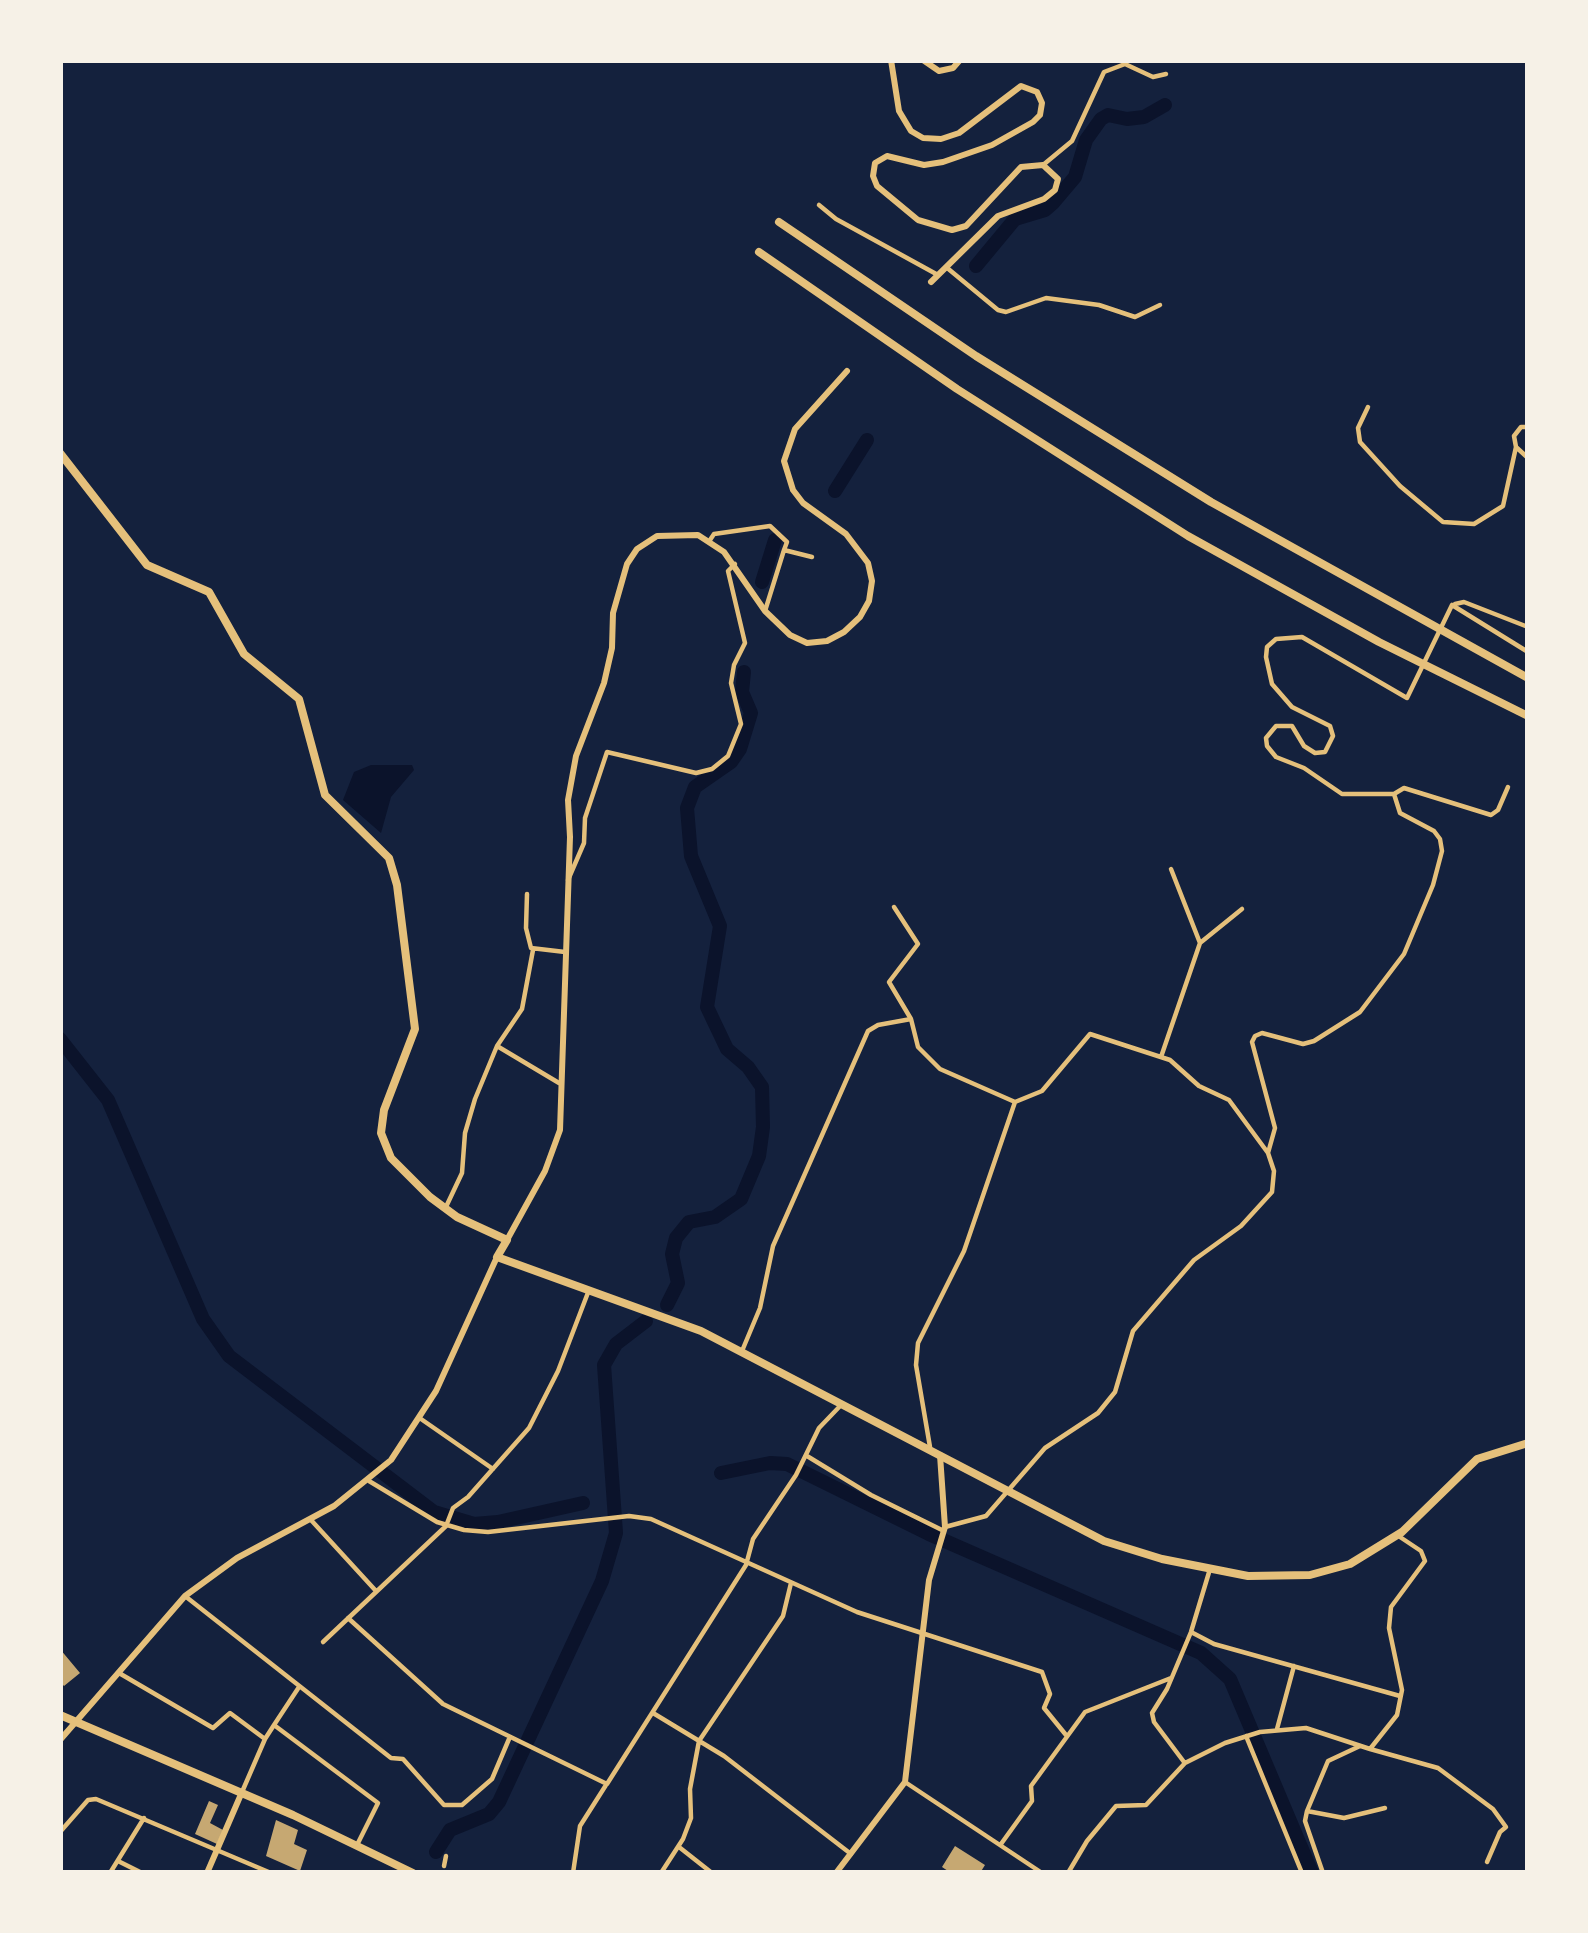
<!DOCTYPE html>
<html>
<head>
<meta charset="utf-8">
<style>
	body { margin:0 }
	#map { position:relative; width:1588px; height:1933px; overflow:hidden; background:#14213d; font-family:"Asap Condensed",sans-serif }
	canvas { display:block }
	.frame { position:absolute; inset:0; border:63px solid #f6f1e7; pointer-events:none }
</style>
</head>
<body>
<div id="map">
<canvas width="1588" height="1933"></canvas>
<div class="frame"></div>
</div>
<script>
const ctx = document.querySelector('canvas').getContext('2d');
ctx.lineJoin = 'round';
function fill(path, color) {
  ctx.fillStyle = color;
  ctx.fill(path, 'evenodd');
}
function poly(rows) {
  const path = new Path2D();
  for (const r of rows) {
    path.moveTo(r[0], r[1]);
    for (let i = 2; i < r.length; i += 2) path.lineTo(r[i], r[i + 1]);
  }
  return path;
}
function strokePath(path, color, width, dash) {
  ctx.strokeStyle = color;
  ctx.lineWidth = width;
  ctx.lineCap = dash ? 'butt' : 'round';
  ctx.setLineDash(dash || []);
  ctx.stroke(path);
}
fill(poly([
	[371,765,412,765,414,770,391,797,381,833,343,800,354,772]
]), '#0b132b');
strokePath(poly([
	[976,266,1015,219,1045,210,1053,203,1075,177,1086,140,1101,119,1108,115,1127,119,1144,117,1165,105],
	[835,491,867,440],
	[762,582,775,540],
	[60,1039,108,1100,203,1319,229,1356,434,1512,474,1524,498,1522,583,1503],
	[667,1305,678,1283,672,1254,676,1238,689,1222,715,1217,741,1199,759,1156,763,1127,762,1087,748,1067,727,1049,707,1007,720,926,691,856,687,808,695,787,731,762,740,749,751,713,742,692,744,672],
	[721,1473,770,1463,787,1464,929,1534,1201,1653,1230,1679,1312,1873],
	[436,1852,450,1830,489,1814,499,1802,602,1581,616,1533,604,1365,616,1344,646,1321]
]), '#0b132b', 14);
fill(poly([
	[60,1649,80,1673,64,1686,60,1682],
	[209,1801,218,1805,210,1823,223,1830,217,1844,195,1834],
	[276,1820,298,1830,294,1844,307,1850,300,1871,266,1856],
	[955,1846,985,1865,980,1873,951,1873,942,1867]
]), '#c6a872');
strokePath(poly([
	[1043,165,1072,141,1104,72,1125,64,1153,77,1166,74],
	[819,205,836,219,938,275],
	[946,267,998,310,1006,312,1046,298,1099,305,1135,317,1160,305],
	[1368,407,1358,428,1360,442,1400,486,1443,522,1474,524,1503,506,1516,447],
	[1528,427,1521,427,1514,436,1516,447,1528,458],
	[710,540,714,534,770,526,787,542,784,550,812,557],
	[1455,604,1464,602,1528,627],
	[1452,605,1407,698,1302,637,1276,639,1267,647,1266,657,1272,684,1292,707,1330,726,1333,736,1325,752,1315,753,1304,746,1292,726,1276,726,1266,738,1267,746,1276,757,1304,768,1342,794,1394,794,1404,788,1491,815,1498,810,1508,787],
	[1452,605,1528,652],
	[765,611,784,550],
	[568,880,584,843,585,818,607,752,696,773,712,769,728,756,741,724,731,683,734,665,745,643,728,571,735,564],
	[527,894,526,928,531,948,565,952],
	[894,907,918,944,889,982,911,1019],
	[1200,943,1242,909],
	[497,1046,559,1083],
	[1161,1057,1200,943,1171,869],
	[1268,1153,1275,1128,1252,1042,1255,1036,1262,1033,1303,1044,1314,1041,1360,1012,1404,954,1433,885,1442,851,1440,839,1434,831,1400,813,1394,794],
	[445,1209,462,1173,465,1133,475,1099,497,1046,522,1009,533,950],
	[742,1351,760,1308,773,1246,868,1031,878,1025,911,1019,918,1047,940,1069,1015,1102,1042,1091,1090,1034,1170,1060,1199,1086,1229,1100,1268,1153,1274,1171,1272,1192,1241,1226,1194,1260,1133,1331,1115,1392,1098,1413,1045,1448,986,1516,945,1527],
	[421,1419,493,1469],
	[930,1447,916,1365,918,1343,964,1251,1015,1102],
	[807,1456,871,1495,944,1531],
	[369,1481,437,1522,464,1530,488,1532,629,1516,651,1519,857,1612,1042,1672,1050,1694,1044,1708,1066,1735],
	[311,1520,376,1591],
	[185,1596,391,1758,403,1759,444,1805,462,1805,492,1779,509,1739],
	[348,1618,443,1704,607,1784,746,1565,753,1539,796,1475,819,1428,842,1404],
	[1191,1632,1214,1644,1400,1696],
	[323,1642,446,1526,453,1508,468,1497,529,1428,558,1371,589,1290],
	[119,1673,213,1728,230,1713,265,1739,274,1725,378,1803,357,1845],
	[653,1713,724,1756,851,1854],
	[274,1725,299,1687],
	[1277,1729,1294,1666],
	[1246,1736,1302,1873],
	[1370,1749,1438,1768,1493,1809,1506,1827,1500,1832,1487,1862],
	[1184,1762,1154,1722,1152,1713,1167,1689,1191,1632,1210,1569],
	[905,1782,1042,1873],
	[242,1792,265,1739],
	[1307,1811,1344,1818,1385,1808],
	[60,1832,88,1800,96,1799,271,1873],
	[1001,1844,1032,1801,1031,1786,1085,1712,1171,1678],
	[679,1847,712,1873],
	[118,1861,142,1873],
	[444,1866,446,1856],
	[110,1873,144,1818],
	[573,1873,580,1826,606,1785],
	[661,1873,683,1839,691,1818,690,1789,699,1741,783,1616,791,1583],
	[1068,1873,1087,1841,1116,1806,1146,1805,1185,1763,1225,1743,1260,1732,1306,1728,1370,1749,1397,1715,1402,1690,1389,1628,1391,1607,1425,1561,1421,1551,1397,1535],
	[1323,1873,1305,1821,1307,1811,1328,1761,1360,1746]
]), '#e5c07b', 4.5);
strokePath(poly([
	[207,1873,242,1792],
	[836,1873,905,1782,929,1580,945,1527,940,1455]
]), '#e5c07b', 6);
strokePath(poly([
	[891,60,899,111,911,131,923,138,941,139,959,133,1021,86,1037,92,1042,103,1040,115,1033,122,992,145,943,162,924,165,887,156,875,163,873,176,877,186,918,220,952,230,966,226,1021,167,1043,165,1058,179,1055,190,1044,199,998,216,931,282],
	[923,60,939,71,953,68,960,60],
	[507,1240,545,1171,560,1130,570,837,568,800,576,756,604,683,612,648,613,613,627,564,637,549,657,536,698,535,724,552,765,611,790,635,807,643,827,641,844,632,860,617,869,601,872,581,868,563,846,534,803,503,793,490,784,461,795,429,847,371],
	[60,1740,185,1596,237,1558,334,1506,391,1460,436,1391,497,1257]
]), '#e5c07b', 6);
strokePath(poly([
	[60,453,147,565,209,592,244,654,299,699,325,795,389,858,397,885,415,1029,384,1110,381,1133,391,1158,430,1197,457,1217,507,1240,497,1257,701,1331,1104,1541,1162,1559,1248,1576,1310,1575,1350,1564,1402,1532,1477,1459,1528,1443]
]), '#e5c07b', 8);
strokePath(poly([
	[60,1715,293,1815,413,1873]
]), '#e5c07b', 8);
strokePath(poly([
	[779,222,976,356,1211,502,1528,678],
	[759,252,957,389,1188,536,1379,642,1528,716]
]), '#e5c07b', 8);
</script>
</body>
</html>
